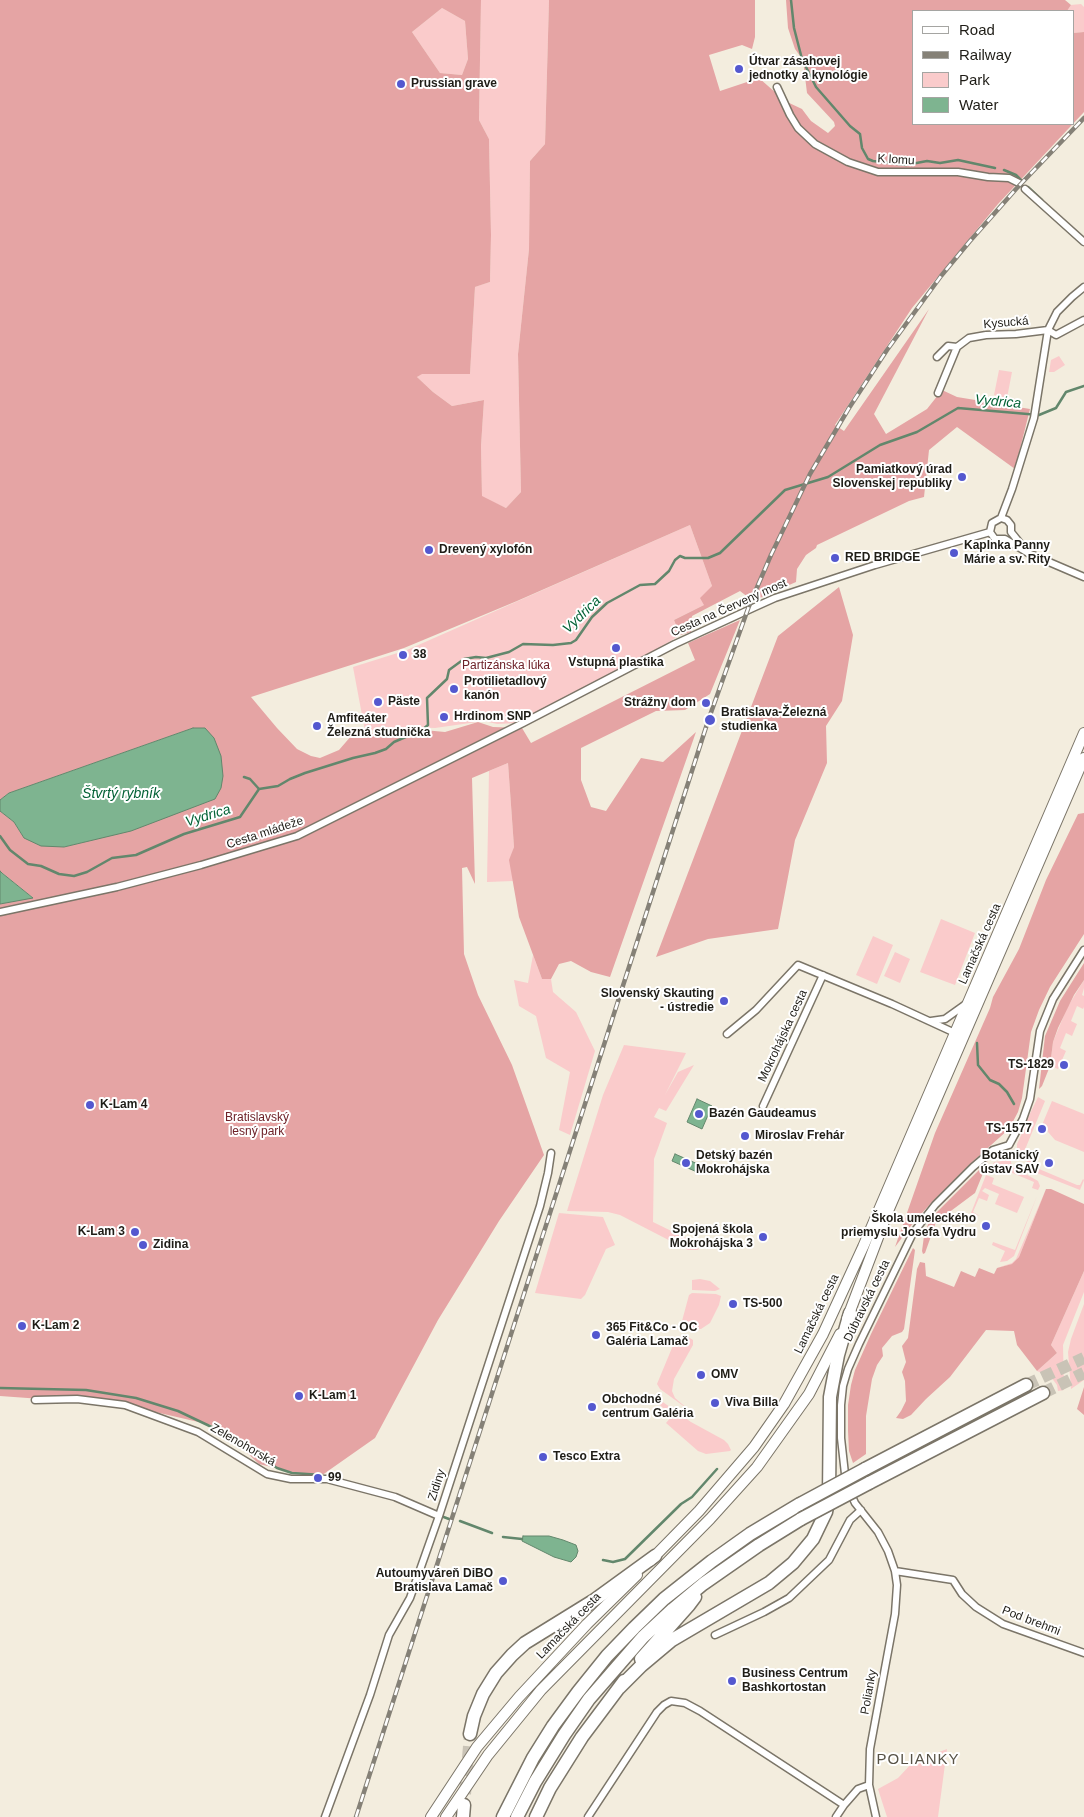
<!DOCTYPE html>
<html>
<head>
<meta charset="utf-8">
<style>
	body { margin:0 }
	#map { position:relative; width:1084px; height:1817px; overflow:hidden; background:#f3edde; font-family:Helvetica,sans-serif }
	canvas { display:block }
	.legend { position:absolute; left:912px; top:10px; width:162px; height:115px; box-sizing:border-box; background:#fff; border:1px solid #a5a5a2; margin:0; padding:6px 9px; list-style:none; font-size:15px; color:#1f1d17 }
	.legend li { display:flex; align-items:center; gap:10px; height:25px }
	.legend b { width:25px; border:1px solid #a5a5a2 }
</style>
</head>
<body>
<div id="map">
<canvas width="1084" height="1817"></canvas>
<ul class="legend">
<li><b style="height:6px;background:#fff"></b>Road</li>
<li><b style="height:6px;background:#858177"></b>Railway</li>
<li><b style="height:14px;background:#facbcb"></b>Park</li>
<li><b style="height:14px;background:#7eb490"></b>Water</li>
</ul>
</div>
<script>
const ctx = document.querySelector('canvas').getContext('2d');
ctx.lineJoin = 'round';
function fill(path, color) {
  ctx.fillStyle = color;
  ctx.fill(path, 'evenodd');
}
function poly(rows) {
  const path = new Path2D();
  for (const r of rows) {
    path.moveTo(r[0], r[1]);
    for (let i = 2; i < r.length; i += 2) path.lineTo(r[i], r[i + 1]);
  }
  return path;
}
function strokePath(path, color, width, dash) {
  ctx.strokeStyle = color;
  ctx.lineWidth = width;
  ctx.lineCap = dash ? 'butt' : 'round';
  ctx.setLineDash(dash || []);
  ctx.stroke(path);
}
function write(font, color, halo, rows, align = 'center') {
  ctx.font = font + ' Helvetica,sans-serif';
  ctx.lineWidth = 4;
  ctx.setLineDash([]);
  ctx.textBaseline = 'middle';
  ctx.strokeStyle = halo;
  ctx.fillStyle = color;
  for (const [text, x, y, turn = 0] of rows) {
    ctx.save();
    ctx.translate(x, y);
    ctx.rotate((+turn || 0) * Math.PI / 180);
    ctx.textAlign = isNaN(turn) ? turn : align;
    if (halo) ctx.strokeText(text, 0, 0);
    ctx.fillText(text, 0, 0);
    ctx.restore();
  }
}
fill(poly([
	[481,0,549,0,545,144,530,161,529,249,518,354,521,492,506,508,482,497,481,446,484,400,452,406,433,392,417,377,421,374,470,374,475,287,490,282,491,235,489,139,479,120],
	[1081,4,1084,7,1084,32,1073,33,1073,11,1067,11,1071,5],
	[442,8,465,21,468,59,462,75,440,73,412,32],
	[1059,356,1065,365,1054,372,1049,372,1051,360],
	[999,370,1012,372,1007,398,994,395],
	[690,525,712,586,704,605,674,620,680,635,655,651,517,723,497,724,484,721,435,728,411,727,365,731,353,667,407,650],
	[508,763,514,847,510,860,513,881,487,882,489,771],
	[941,919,975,933,955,985,920,972],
	[873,936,893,945,877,984,856,975],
	[895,952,910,959,900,983,884,976],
	[533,955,542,979,551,979,553,992,576,1012,595,1051,570,1135,559,1130,570,1072,546,1058,536,1016,519,1006,514,980,528,983],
	[1084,980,1084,988,1082,995,1084,996,1084,1007,1083,1009,1077,1006,1071,1021,1077,1024,1072,1036,1066,1033,1060,1048,1066,1051,1058,1069,1050,1066,1053,1042,1067,1008],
	[624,1045,686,1053,665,1095,678,1072,694,1065,666,1111,659,1108,654,1117,667,1123,654,1159,653,1222,700,1245,698,1250,688,1250,620,1215,608,1212,567,1211,603,1095],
	[1038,1097,1045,1101,1024,1152,1039,1169,1077,1185,1080,1185,1083,1179,1084,1180,1080,1190,1037,1173,1017,1150,1017,1144,1024,1129,1024,1126],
	[1052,1101,1084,1114,1084,1152,1055,1140,1042,1125],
	[1011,1160,1011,1163,1015,1168,1038,1181,1040,1186,1038,1190,1032,1188,1034,1182,998,1167,995,1174,990,1172,994,1162],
	[986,1175,994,1178,992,1184,1024,1197,1017,1213,995,1204,999,1194,985,1188,982,1191,989,1195,987,1201,979,1198,973,1212,980,1216,971,1213],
	[1046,1189,1019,1257,1013,1264,997,1268,1012,1263,1016,1259],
	[1037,1196,1014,1256,1007,1261,1000,1262,1005,1251,992,1245,993,1242,1015,1250],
	[559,1213,603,1217,615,1245,606,1249,585,1295,581,1299,535,1293],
	[1084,1271,1084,1292,1063,1345,1064,1390,1058,1391,1057,1385,1051,1377,1037,1371,1057,1353,1051,1345],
	[700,1279,710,1281,720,1289,715,1291,692,1290,692,1280],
	[692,1293,716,1294,721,1296,719,1305,710,1323,701,1329,696,1329,682,1321,689,1295],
	[1084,1304,1084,1380,1071,1389,1068,1352,1071,1339],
	[685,1335,693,1340,693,1345,674,1379,672,1391,675,1398,689,1410,660,1389,657,1384,674,1343,678,1337],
	[651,1397,660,1400,691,1422,724,1440,728,1444,731,1450,730,1451,706,1454,698,1451,666,1423,672,1416],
	[947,1749,938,1817,887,1817,878,1789,898,1778,913,1762]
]), '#facbcb');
fill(poly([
	[0,0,481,0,479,120,489,139,491,235,490,282,475,287,470,374,422,374,417,377,433,392,452,406,484,400,481,446,482,496,506,508,521,492,518,354,529,249,530,161,545,144,549,0,755,0,755,37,752,49,742,45,709,55,720,91,759,78,785,101,802,109,811,121,828,133,835,126,834,122,807,93,803,60,795,49,788,28,786,0,1065,0,1071,5,1067,11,913,11,913,124,1073,124,1073,33,1084,32,1084,112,998,204,912,308,835,425,844,431,929,309,874,414,886,434,927,409,942,390,957,397,1030,409,1015,469,957,427,929,450,924,497,909,501,817,545,816,548,806,555,797,569,796,582,753,601,740,591,692,616,691,632,680,635,674,620,704,605,700,598,712,586,690,525,517,601,404,648,251,697,277,728,297,749,311,756,320,758,339,750,352,735,413,729,445,732,478,722,493,727,522,728,531,743,695,660,688,643,740,620,710,694,685,710,656,711,581,748,581,780,591,807,606,811,641,758,663,762,696,732,610,977,591,972,571,961,559,964,551,979,542,979,519,917,509,860,514,847,508,763,472,778,475,884,467,867,462,868,464,954,478,995,512,1065,544,1155,499,1221,438,1320,375,1438,318,1478,259,1464,220,1427,125,1405,0,1396,0,904,32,897,0,871,0,811,14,822,24,838,64,847,88,841,214,799,193,728,9,793,0,800],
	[442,8,465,21,468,59,462,75,440,73,412,32],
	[839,587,853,635,842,701,826,726,827,763,795,840,778,929,708,939,656,957,778,636],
	[1084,813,1084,934,1050,987,1039,1010,1031,1032,1022,1098,1018,1112,1009,1129,971,1163,932,1202,913,1223,895,1247,935,1133,990,1008,993,997,1019,949,1046,880,1078,814],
	[1084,963,1084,980,1074,995,1058,1028,1053,1042,1050,1066,1042,1086,1039,1089,1045,1036,1060,1001],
	[988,1161,975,1193,936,1222,925,1253,923,1254,922,1251,924,1236,930,1219],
	[1046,1189,1051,1189,1084,1204,1084,1271,1051,1345,1057,1353,1037,1371,1017,1345,1014,1331,986,1330,950,1377,926,1399,911,1415,903,1419,896,1418,901,1411,906,1401,905,1381,902,1372,906,1362,902,1346,908,1338,917,1269,920,1262,925,1263,926,1276,954,1287,961,1271,975,1277,979,1268,994,1274,997,1268,1012,1264,1019,1257],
	[913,1248,915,1250,904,1329,902,1332,892,1336,882,1348,883,1356,877,1365,872,1379,866,1416,866,1454,853,1463,849,1451,848,1431,848,1405,851,1385,855,1370,871,1334],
	[1084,1387,1084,1415,1077,1409]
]), '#e5a4a4');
const water = poly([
	[193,728,205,728,214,738,221,756,223,776,221,788,215,799,131,831,64,847,41,846,24,838,14,822,0,811,0,800,9,793,193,728],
	[0,871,2,873,33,898,0,904,0,871],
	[697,1099,712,1106,702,1129,687,1122,697,1099],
	[675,1154,700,1165,697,1172,672,1161,675,1154],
	[523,1536,549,1536,563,1540,576,1545,578,1551,576,1557,571,1562,554,1557,522,1541,523,1536]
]);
fill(water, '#7eb490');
strokePath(water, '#62876c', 1);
strokePath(poly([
	[791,0,794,28,802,59,816,87,850,126,860,134,862,148,868,159,873,161,906,165,927,161,940,163,958,160,995,168],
	[1004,170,1016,175,1021,180],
	[1028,187,1042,200],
	[244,777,250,779,259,789],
	[0,836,10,850,28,864,41,866,59,874,74,876,87,872,112,858,136,855,184,834,240,817,259,789,278,786,290,779,305,773,353,758,375,753,386,749,394,742,422,730,428,725,427,698,447,679,449,670,464,659,476,657,486,658,509,652,523,644,553,645,571,643,576,640,592,617,607,603,640,585,655,584,669,571,675,560,680,556,685,558,708,558,720,553,785,490,828,477,880,445,917,432,958,408,1039,415,1056,408,1066,392,1084,386],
	[977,1043,978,1065,990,1080,999,1084,1007,1092,1014,1104],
	[0,1388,86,1390,136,1398,178,1411,218,1430,277,1468,292,1473,322,1475],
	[441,1516,449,1519],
	[460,1521,492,1533],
	[503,1537,522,1539],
	[603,1560,613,1562,625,1559,681,1504,692,1497,717,1469]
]), '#62876c', 2.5);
strokePath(poly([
	[1026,1385,1084,1358],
	[1043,1393,1084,1373],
	[465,1794,470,1734]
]), '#c9c3b6', 12, [12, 6]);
const street = poly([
	[777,87,790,115,798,128,815,144,848,162,878,172,958,172,988,177,1009,178,1019,183],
	[1025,189,1084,242],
	[937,357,948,346,957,347],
	[938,393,957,347,969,338,986,335,1016,334,1048,330,1056,335,1084,320],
	[1001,518,1012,489,1034,418,1048,330,1057,312,1072,297,1084,287],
	[1028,553,1011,532,1011,525,1007,520,1001,518,992,523,990,532,995,539,1005,539,1028,553,1084,577],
	[0,912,117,887,201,865,297,836,523,723,675,644,755,607,775,598,875,565,990,532],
	[931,1021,945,1019,966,1004],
	[727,1034,756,1010,798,965,892,1004,955,1033],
	[763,1106,823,975],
	[35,1400,77,1399,125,1405,198,1432,267,1474,291,1479,327,1479,395,1497,439,1516],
	[895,1571,953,1580,962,1594,976,1607,1003,1624,1084,1653],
	[715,1635,764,1612,789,1598,829,1560,850,1520,861,1510],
	[325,1817,370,1695,389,1635,410,1598,439,1516,540,1206,548,1173,551,1153],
	[588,1817,657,1712,664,1705,671,1701,685,1703,700,1711,844,1805],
	[836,1817,844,1805,858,1789,869,1785],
	[876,1817,869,1785,870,1749,895,1614,897,1585,895,1571,888,1551,878,1532,855,1503,846,1483,841,1438,841,1405,843,1386,848,1369,859,1344,913,1233,935,1205,973,1167,993,1150,1009,1145,1023,1119,1030,1099,1040,1031,1053,999,1084,950]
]);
const primary = poly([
	[847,1319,888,1211,1084,758],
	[650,1561,699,1511,754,1447,784,1404,823,1334,863,1247,1084,733],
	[431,1817,477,1747,519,1697,587,1624,637,1575],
	[446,1817,488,1755,541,1690,710,1519,757,1467,809,1394,840,1334]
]);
const highway = poly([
	[865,1469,1026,1385],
	[869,1483,1043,1393],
	[641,1659,689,1605,695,1597],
	[619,1688,641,1666,672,1640,769,1583,793,1563,813,1539,826,1512,829,1496,830,1397,838,1355,850,1313],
	[470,1734,474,1716,483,1694,496,1673,512,1655,525,1643,593,1601,655,1556],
	[463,1817,464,1805],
	[503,1817,533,1758,553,1726,578,1692,607,1656,634,1628,664,1599,712,1561,750,1534,800,1504],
	[517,1817,535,1782,564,1735,589,1699,643,1637,673,1609,703,1584,759,1545,801,1519],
	[536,1817,550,1788,582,1737,624,1681]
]);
strokePath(street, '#7b7568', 9);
strokePath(primary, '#7b7568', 12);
strokePath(highway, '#7b7568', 15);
strokePath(street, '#fff', 6);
strokePath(primary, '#fff', 10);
strokePath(highway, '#fff', 12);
const rail = poly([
	[356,1817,708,721,749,606,771,555,810,474,849,408,887,350,941,276,970,241,1016,189,1084,118]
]);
strokePath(rail, '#858177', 4.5);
strokePath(rail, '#fff', 2.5, [8]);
const highwayBridge = poly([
	[800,1504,865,1469],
	[801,1519,869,1483]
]);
strokePath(highwayBridge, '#7b7568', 15, []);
strokePath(highwayBridge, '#fff', 12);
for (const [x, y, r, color] of [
	[739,69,5,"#5458cf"],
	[401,84,5,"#5458cf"],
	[962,477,5,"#5458cf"],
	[429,550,5,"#5458cf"],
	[954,553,5,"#5458cf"],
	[835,558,5,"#5458cf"],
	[616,648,5,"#5458cf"],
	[403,655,5,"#5458cf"],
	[454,689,5,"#5458cf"],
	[378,702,5,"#5458cf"],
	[706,703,5,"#5458cf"],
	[444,717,5,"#5458cf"],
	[710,720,6,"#5458cf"],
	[317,726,5,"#5458cf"],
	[724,1001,5,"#5458cf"],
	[1064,1065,5,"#5458cf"],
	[90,1105,5,"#5458cf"],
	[699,1114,5,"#5458cf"],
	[1042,1129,5,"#5458cf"],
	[745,1136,5,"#5458cf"],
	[686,1163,5,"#5458cf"],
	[1049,1163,5,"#5458cf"],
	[986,1226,5,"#5458cf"],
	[135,1232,5,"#5458cf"],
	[763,1237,5,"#5458cf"],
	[143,1245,5,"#5458cf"],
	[733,1304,5,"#5458cf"],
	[22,1326,5,"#5458cf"],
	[596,1335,5,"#5458cf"],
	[701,1375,5,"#5458cf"],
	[299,1396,5,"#5458cf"],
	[715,1403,5,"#5458cf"],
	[592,1407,5,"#5458cf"],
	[543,1457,5,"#5458cf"],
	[318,1478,5,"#5458cf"],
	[503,1581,5,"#5458cf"],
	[732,1681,5,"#5458cf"]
]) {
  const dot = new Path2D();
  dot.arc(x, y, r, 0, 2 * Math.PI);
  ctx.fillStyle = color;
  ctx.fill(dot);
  strokePath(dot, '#fff', 2);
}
write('bold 12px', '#1f1d17', '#fff', [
	["Útvar zásahovej",749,62],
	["jednotky a kynológie",749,76],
	["Prussian grave",411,84],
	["Pamiatkový úrad",952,470,"right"],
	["Slovenskej republiky",952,484,"right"],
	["Kaplnka Panny",964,546],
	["Márie a sv. Rity",964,560],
	["Drevený xylofón",439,550],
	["RED BRIDGE",845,558],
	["38",413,655],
	["Vstupná plastika",616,663,"center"],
	["Protilietadlový",464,682],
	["kanón",464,696],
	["Päste",388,702],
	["Strážny dom",696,703,"right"],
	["Bratislava-Železná",721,713],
	["studienka",721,727],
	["Hrdinom SNP",454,717],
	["Amfiteáter",327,719],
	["Železná studnička",327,733],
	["Slovenský Skauting",714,994,"right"],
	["- ústredie",714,1008,"right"],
	["TS-1829",1054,1065,"right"],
	["K-Lam 4",100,1105],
	["Bazén Gaudeamus",709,1114],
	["TS-1577",1032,1129,"right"],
	["Miroslav Frehár",755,1136],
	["Detský bazén",696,1156],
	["Mokrohájska",696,1170],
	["Botanický",1039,1156,"right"],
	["ústav SAV",1039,1170,"right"],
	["Škola umeleckého",976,1219,"right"],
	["priemyslu Josefa Vydru",976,1233,"right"],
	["Spojená škola",753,1230,"right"],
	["Mokrohájska 3",753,1244,"right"],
	["K-Lam 3",125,1232,"right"],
	["Zidina",153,1245],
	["TS-500",743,1304],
	["K-Lam 2",32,1326],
	["365 Fit&Co - OC",606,1328],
	["Galéria Lamač",606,1342],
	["OMV",711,1375],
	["K-Lam 1",309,1396],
	["Obchodné",602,1400],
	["centrum Galéria",602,1414],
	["Viva Billa",725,1403],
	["Tesco Extra",553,1457],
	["99",328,1478],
	["Autoumyváreň DiBO",493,1574,"right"],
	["Bratislava Lamač",493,1588,"right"],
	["Business Centrum",742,1674],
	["Bashkortostan",742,1688]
], 'left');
write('12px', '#1f1d17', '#fff', [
	["K lomu",896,160,3],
	["Kysucká",1006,323,-5],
	["Cesta na Červený most",729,608,-24],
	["Cesta mládeže",265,833,-18],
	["Lamačská cesta",980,944,-66],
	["Mokrohájska cesta",783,1036,-65],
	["Dúbravská cesta",867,1301,-64],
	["Lamačská cesta",817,1314,-64],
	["Zelenohorská",243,1445,30],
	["Zidiny",437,1485,-72],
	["Pod brehmi",1031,1621,21],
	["Lamačská cesta",569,1626,-46],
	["Polianky",869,1692,-80]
]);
write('12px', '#6d2128', '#fff', [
	["Partizánska lúka",506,666],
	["Bratislavský",257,1118],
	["lesný park",257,1132]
]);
write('italic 14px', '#046236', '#fff', [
	["Vydrica",998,402,5],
	["Vydrica",582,615,-44],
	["Štvrtý rybník",121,794],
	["Vydrica",208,816,-17]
]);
ctx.letterSpacing = '1px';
write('15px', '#585347', '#fff', [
	["POLIANKY",918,1760]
]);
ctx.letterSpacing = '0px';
</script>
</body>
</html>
